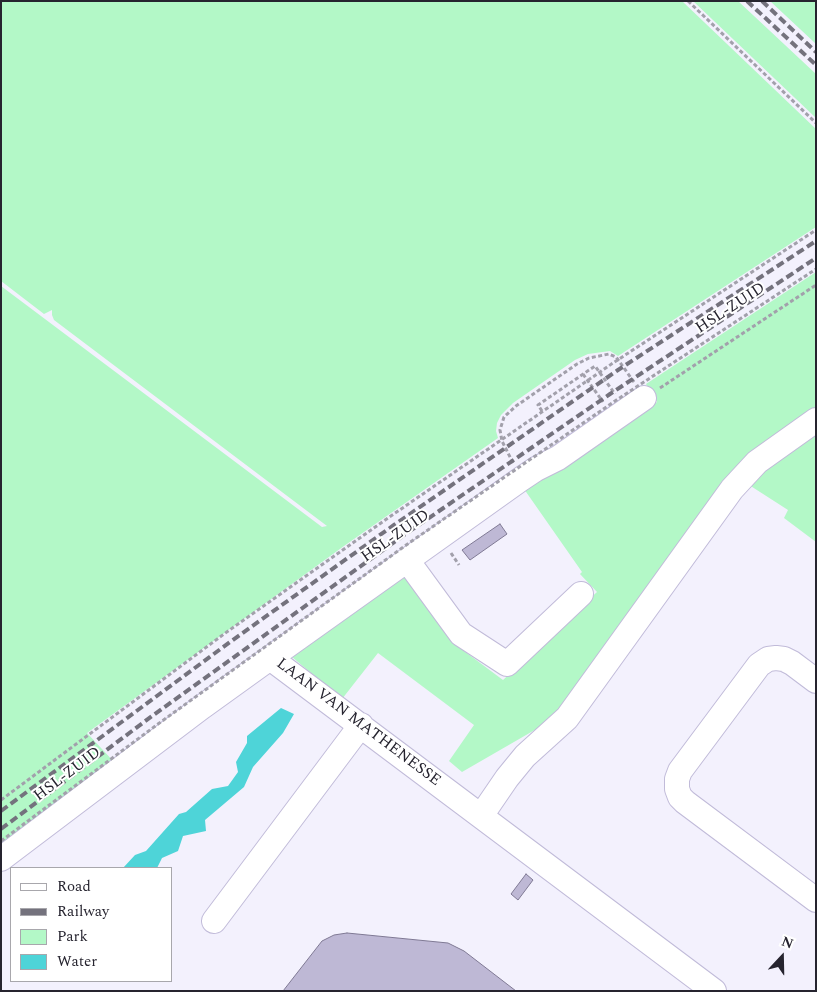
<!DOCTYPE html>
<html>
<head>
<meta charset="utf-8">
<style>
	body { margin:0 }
	#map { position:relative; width:817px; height:992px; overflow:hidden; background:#f3f1fd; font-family:Spectral,serif }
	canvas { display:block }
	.frame { position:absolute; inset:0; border:2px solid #26242f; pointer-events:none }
	.legend { position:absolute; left:10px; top:867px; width:162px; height:115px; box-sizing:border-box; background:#fff; border:1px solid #a8a7ac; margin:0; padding:6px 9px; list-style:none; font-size:15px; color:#26242f }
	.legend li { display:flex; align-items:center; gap:10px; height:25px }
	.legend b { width:25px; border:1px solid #a8a7ac }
	.north { position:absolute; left:757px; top:932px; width:50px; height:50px; -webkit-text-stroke:4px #fff; paint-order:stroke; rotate:21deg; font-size:14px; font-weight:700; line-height:20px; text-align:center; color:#26242f }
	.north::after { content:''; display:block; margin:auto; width:18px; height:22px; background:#26242f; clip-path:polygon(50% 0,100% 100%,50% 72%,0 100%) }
</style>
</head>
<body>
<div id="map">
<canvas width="817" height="992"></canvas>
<div class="frame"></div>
<ul class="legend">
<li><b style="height:6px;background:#fff"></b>Road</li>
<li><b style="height:6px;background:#74727d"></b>Railway</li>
<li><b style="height:14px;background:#b3f8c7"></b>Park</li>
<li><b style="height:14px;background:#4ed4d8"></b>Water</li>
</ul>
<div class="north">N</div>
</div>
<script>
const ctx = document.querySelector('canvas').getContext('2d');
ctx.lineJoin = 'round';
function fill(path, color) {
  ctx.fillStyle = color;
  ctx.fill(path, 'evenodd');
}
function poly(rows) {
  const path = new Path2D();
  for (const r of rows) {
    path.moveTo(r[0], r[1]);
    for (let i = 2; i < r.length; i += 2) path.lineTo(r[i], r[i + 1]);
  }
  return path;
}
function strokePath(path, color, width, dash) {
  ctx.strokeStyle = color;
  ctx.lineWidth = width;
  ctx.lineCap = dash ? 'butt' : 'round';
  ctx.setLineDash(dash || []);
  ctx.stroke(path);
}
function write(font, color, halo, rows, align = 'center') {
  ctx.font = font + ' Spectral,serif';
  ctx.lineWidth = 4;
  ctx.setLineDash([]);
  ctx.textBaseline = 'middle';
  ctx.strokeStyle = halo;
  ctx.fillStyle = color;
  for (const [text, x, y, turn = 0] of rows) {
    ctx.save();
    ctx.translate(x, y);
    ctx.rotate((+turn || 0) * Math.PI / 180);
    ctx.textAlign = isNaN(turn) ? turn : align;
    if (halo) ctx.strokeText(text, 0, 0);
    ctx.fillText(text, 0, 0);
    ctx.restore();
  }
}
fill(poly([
	[1,1,682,1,816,129,816,227,618,356,610,351,588,354,575,360,513,403,501,415,497,423,496,431,498,438,344,546,87,733,116,764,1,851,1,286,322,527,327,526,54,320,52,315,52,310,44,314,1,281],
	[693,1,738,1,816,74,816,118],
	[770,1,816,1,816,44],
	[816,272,816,542,784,518,788,510,732,474,559,716,462,772,449,761,474,725,378,653,342,699,292,657,404,577,408,579,460,648,503,680,597,592,580,574,582,572,524,489,578,456,657,402,646,384]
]), '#b3f8c7');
fill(poly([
	[281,708,294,714,283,733,253,767,244,787,205,820,206,831,183,836,178,851,162,858,157,868,123,868,135,855,146,851,179,814,186,812,212,789,228,786,238,772,236,762,247,743,247,736]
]), '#4ed4d8');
const building = poly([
	[500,524,507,534,470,560,462,550,500,524],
	[526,874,533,880,518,900,511,894,526,874],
	[347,933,448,943,464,951,516,991,283,991,322,941,334,935,347,933]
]);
fill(building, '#beb8d5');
strokePath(building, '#7f7994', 1);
const minor = poly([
	[407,560,461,634,507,664,581,594],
	[270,658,521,479,536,469,558,458,644,398],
	[816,681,792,663,784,659,776,658,768,659,759,665,680,771,677,779,677,789,680,797,685,802,816,900],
	[481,816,507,778,525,756,567,718,732,489,757,462,816,420],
	[1,859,202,707,270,658,714,991],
	[214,921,361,725]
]);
strokePath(minor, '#c1bbd9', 26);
strokePath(poly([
	[688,1,816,123],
	[583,374,603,402],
	[660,388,816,285],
	[542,411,538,405,595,366,615,394],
	[513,463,502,441,500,430,504,417,516,406,577,364,589,358,609,354,616,357,634,382],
	[451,553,459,565]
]), '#a2a0ab', 3, [4, 2.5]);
strokePath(minor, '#fff', 24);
strokePath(poly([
	[747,1,816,65],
	[762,1,816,52],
	[1,811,230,642,394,525,618,370,816,241],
	[1,829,152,716,404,535,610,394,816,258]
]), '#74727d', 4, [8, 4]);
strokePath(poly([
	[1,800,224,634,388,518,613,363,816,230],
	[1,841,158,724,409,543,615,401,816,269]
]), '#a2a0ab', 3, [4, 2.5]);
write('16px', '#26242f', '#fff', [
	["HSL-ZUID",731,309,-33],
	["HSL-ZUID",396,537,-35],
	["LAAN VAN MATHENESSE",358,723,37],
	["HSL-ZUID",68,775,-37]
]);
</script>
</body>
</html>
